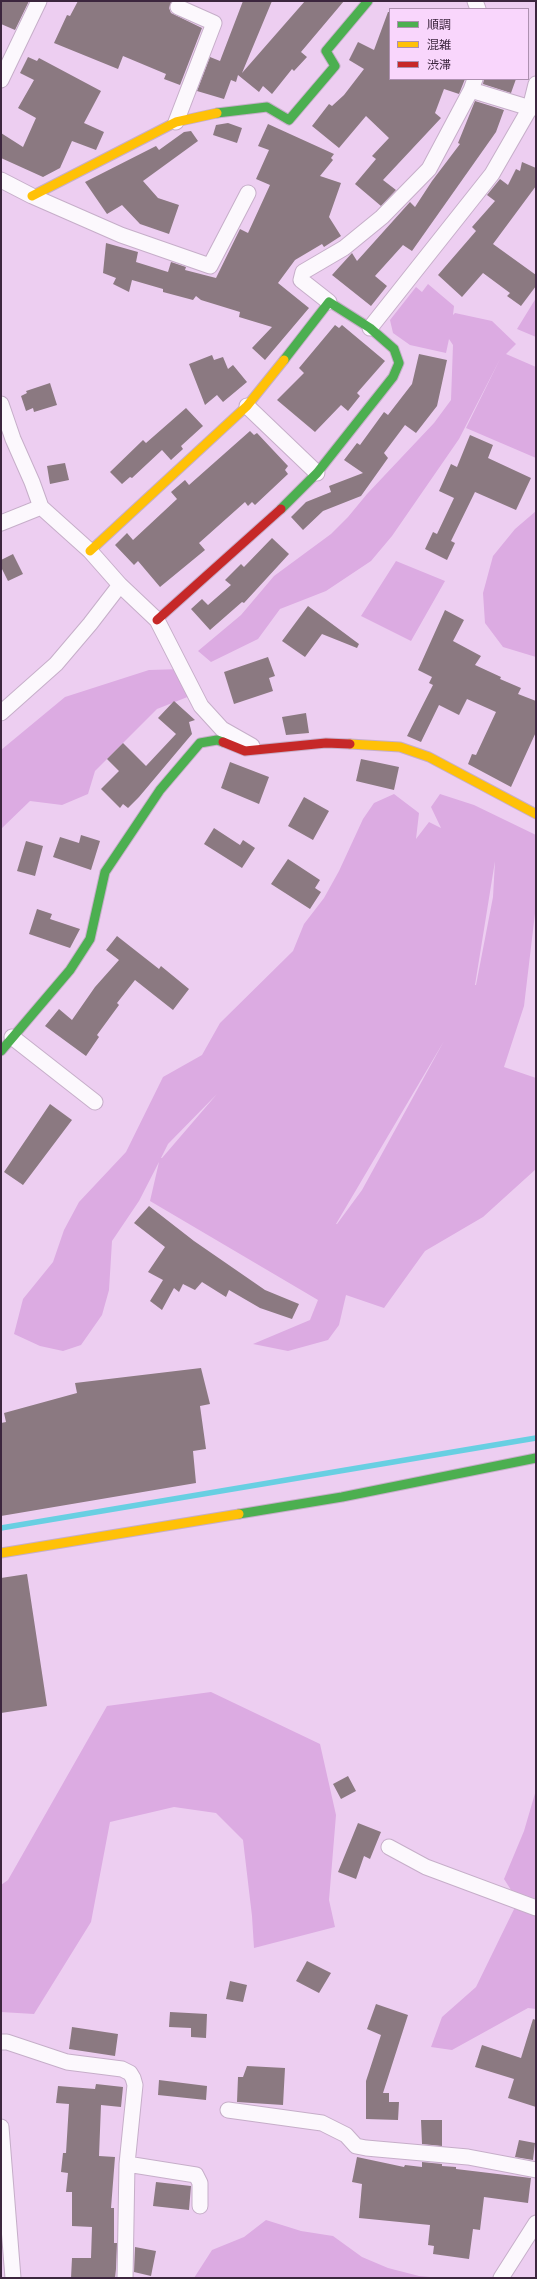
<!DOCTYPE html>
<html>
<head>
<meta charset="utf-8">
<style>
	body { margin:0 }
	#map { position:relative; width:537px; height:2279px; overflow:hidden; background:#edcef1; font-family:"Space Grotesk","Noto Sans JP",sans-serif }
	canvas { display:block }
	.frame { position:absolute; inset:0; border:2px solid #3c263e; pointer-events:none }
	.legend { position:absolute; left:389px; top:8px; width:140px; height:72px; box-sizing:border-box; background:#f9d6fc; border:1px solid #ad90b0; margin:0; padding:5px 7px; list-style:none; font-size:12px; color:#3c263e }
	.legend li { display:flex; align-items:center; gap:8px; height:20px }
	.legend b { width:20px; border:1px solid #ad90b0 }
</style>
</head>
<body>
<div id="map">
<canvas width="537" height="2279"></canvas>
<div class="frame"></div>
<ul class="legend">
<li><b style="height:5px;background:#4caf50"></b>順調</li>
<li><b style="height:5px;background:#ffc107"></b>混雑</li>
<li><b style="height:5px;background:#c62828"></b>渋滞</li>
</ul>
</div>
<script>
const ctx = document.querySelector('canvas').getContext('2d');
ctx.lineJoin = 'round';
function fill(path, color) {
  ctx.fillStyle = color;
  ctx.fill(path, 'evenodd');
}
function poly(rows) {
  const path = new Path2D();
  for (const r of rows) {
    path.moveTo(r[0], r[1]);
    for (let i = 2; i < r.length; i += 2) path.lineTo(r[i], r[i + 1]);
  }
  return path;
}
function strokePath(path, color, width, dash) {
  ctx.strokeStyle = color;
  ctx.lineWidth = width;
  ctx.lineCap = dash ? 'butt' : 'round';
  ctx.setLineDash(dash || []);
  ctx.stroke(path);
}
fill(poly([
	[428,284,454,306,453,315,455,313,492,321,516,344,506,354,536,367,536,458,466,428,500,359,459,439,392,536,371,561,326,591,280,609,258,639,211,662,198,651,241,615,274,576,331,534,348,517,367,494,434,423,451,400,453,345,449,339,446,353,410,345,393,333,390,320,416,287,422,292],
	[536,298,536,337,517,329],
	[536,511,536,657,503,647,485,623,483,593,493,556,515,529],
	[396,561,445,581,411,641,361,616],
	[182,669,195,694,157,709,95,771,88,794,62,805,30,801,1,829,1,750,65,697,149,670],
	[394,794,419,813,416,839,429,822,441,828,431,807,440,794,474,805,536,835,536,905,524,1006,504,1067,536,1078,536,1169,483,1217,425,1251,384,1308,346,1295,339,1325,328,1340,288,1351,253,1344,310,1320,318,1300,150,1201,159,1162,139,1201,112,1241,109,1290,102,1315,81,1345,63,1351,40,1346,14,1334,23,1299,53,1262,64,1230,79,1202,126,1152,163,1077,202,1055,220,1023,293,951,304,924,324,898,339,871,363,819,374,803],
	[495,861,493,897,476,985,475,985],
	[444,1041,362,1190,337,1224,336,1224],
	[217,1094,162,1158,161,1158,168,1144],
	[211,1692,320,1744,336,1815,329,1900,335,1927,254,1948,252,1916,243,1840,216,1813,174,1807,110,1822,91,1922,34,2014,1,2012,1,1885,8,1880,107,1706],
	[536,1790,536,2009,528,2008,452,2050,431,2047,442,2017,476,1987,518,1901,504,1879,524,1831],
	[266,2220,301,2231,333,2236,362,2257,388,2268,419,2276,441,2278,194,2278,212,2250,244,2237]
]), '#dcabe2');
strokePath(poly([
	[1,1528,536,1438]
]), '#68cfe2', 5.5);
fill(poly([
	[1,1,29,1,15,30,1,24],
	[78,1,172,1,169,8,171,13,202,28,180,85,164,79,166,74,123,56,118,69,54,43,67,15,70,16],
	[243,1,272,1,242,73,305,1,344,1,301,52,307,57,294,71,292,69,272,94,263,86,259,92,238,75,236,82,231,80,224,99,197,91,210,57,220,61],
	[388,12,390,12,390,79,465,79,459,94,444,89,435,113,441,118,383,180,396,190,381,206,355,184,376,159,372,156,389,138,366,116,339,148,312,126,329,104,332,106,344,95,364,69,349,60,358,42,374,50],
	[28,57,37,61,39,58,101,91,84,123,104,132,96,150,72,141,60,168,43,177,1,158,1,133,23,147,36,118,18,108,34,80,20,73],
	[484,79,516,79,511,93,483,84],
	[475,101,504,110,496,132,412,251,403,245,375,276,387,286,371,306,332,275,352,253,357,261,410,202,415,207,432,181,460,144,458,143],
	[228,123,242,128,237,143,213,135,216,125],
	[268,124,334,154,331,158,333,160,320,176,341,183,329,217,341,236,324,247,322,244,295,260,278,283,309,308,265,360,252,348,272,327,239,317,240,312,201,300,196,296,193,300,163,292,163,289,132,280,129,292,113,284,116,278,103,273,106,243,138,252,136,262,168,272,171,262,186,267,185,270,216,278,240,229,248,233,270,185,256,179,269,150,258,146],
	[191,131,198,141,143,181,158,198,179,205,169,234,140,224,122,205,107,214,85,182,156,146,159,150,184,132],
	[522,162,536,168,536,186,493,244,536,275,536,286,521,306,507,296,510,293,483,273,462,297,438,275,476,231,472,227,495,201,487,195,500,179,508,185,516,169,520,171],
	[335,325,339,328,342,325,385,361,357,393,360,396,348,411,341,405,315,432,277,400,304,373,299,368],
	[419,354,447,360,437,406,416,433,405,425,384,453,388,458,361,496,323,511,303,530,291,517,306,502,331,492,329,486,363,473,344,460,357,443,360,445,384,412,388,415,412,384],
	[212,355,214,360,223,357,228,369,233,365,247,382,223,402,217,395,205,405,189,364],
	[50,383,57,405,34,412,33,408,26,411,21,396,27,393,26,391],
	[186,408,203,426,181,446,183,449,171,460,162,450,132,478,130,477,122,484,110,472,143,440,146,443],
	[250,431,254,435,257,433,288,466,285,470,288,474,255,505,252,502,248,506,245,502,199,543,205,550,160,587,138,561,134,565,115,545,127,533,133,540,177,499,171,492,185,480,189,485],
	[470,435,493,445,488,458,531,478,516,510,475,492,451,541,455,543,447,560,425,549,433,532,437,534,454,498,439,491,451,464,457,467],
	[65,463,69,480,50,484,47,466],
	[272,538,289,554,244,603,242,602,210,630,191,609,202,599,208,605,231,585,225,580,241,564,244,567],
	[13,554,23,574,8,581,1,567,1,560],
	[308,606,359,644,357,648,322,634,305,657,282,641],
	[445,610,464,620,453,641,481,656,475,665,501,677,500,679,521,688,518,694,536,701,536,732,511,787,468,764,472,754,476,755,496,712,467,699,459,715,439,705,421,742,407,736,433,685,429,683,432,677,418,670],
	[268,657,275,676,269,678,273,691,234,704,224,672],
	[174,701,195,720,189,722,192,734,139,797,128,808,123,804,120,808,101,789,119,771,107,759,123,743,146,766,176,734,158,718],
	[306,713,309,733,286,735,282,717],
	[361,759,399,767,394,790,356,781],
	[230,762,269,777,259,804,221,788],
	[304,797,329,811,313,840,288,826],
	[214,828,240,845,243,840,255,848,242,868,204,844],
	[81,835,100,841,91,870,53,857,60,837,79,843],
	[26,841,43,846,35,876,17,871],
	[288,859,320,880,315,888,321,892,310,909,271,884],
	[37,909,52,914,50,919,80,929,70,948,29,934],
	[117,936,159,969,161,966,189,989,173,1010,135,980,117,1003,119,1005,97,1035,99,1037,86,1056,45,1026,59,1009,72,1020,95,987,119,960,106,950],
	[50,1104,72,1120,23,1185,4,1172],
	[149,1206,194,1241,265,1290,299,1304,292,1319,260,1308,229,1290,226,1297,202,1282,195,1290,183,1284,179,1292,174,1288,162,1310,150,1301,163,1280,148,1272,165,1247,134,1223],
	[201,1368,210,1404,200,1406,206,1449,193,1451,196,1483,1,1516,1,1423,6,1422,4,1413,77,1393,75,1383],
	[27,1574,47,1706,1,1713,1,1578],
	[348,1776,356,1791,341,1799,333,1784],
	[358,1823,381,1832,370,1859,364,1856,356,1879,338,1872],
	[307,1961,331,1973,319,1993,296,1981],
	[230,1981,247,1985,243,2002,226,1999],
	[376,2004,408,2015,383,2093,389,2093,389,2102,399,2102,398,2120,366,2119,366,2081,381,2035,367,2029],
	[170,2012,207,2014,206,2038,191,2037,191,2028,169,2027],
	[533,2019,536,2020,536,2107,508,2098,514,2079,475,2067,482,2045,521,2058],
	[72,2027,118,2034,115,2056,69,2049],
	[247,2066,285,2068,283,2105,237,2102,238,2077,243,2077],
	[159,2080,207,2086,206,2100,158,2095],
	[96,2084,123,2087,121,2107,101,2105,99,2156,115,2157,111,2208,114,2208,114,2243,117,2243,116,2269,115,2278,71,2278,72,2258,91,2258,92,2227,72,2226,72,2192,66,2192,68,2173,61,2172,63,2153,66,2153,69,2104,56,2103,58,2086,95,2089],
	[421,2120,442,2120,442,2146,422,2144],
	[519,2140,535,2143,533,2160,515,2157],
	[357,2157,404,2167,405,2165,422,2167,422,2162,442,2164,442,2166,456,2167,456,2169,531,2178,528,2203,484,2197,480,2230,473,2229,469,2259,433,2254,434,2246,428,2245,430,2225,359,2218,362,2184,352,2182],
	[156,2182,191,2186,189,2210,153,2206],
	[135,2247,156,2251,151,2276,134,2272]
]), '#8b7981');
const street = poly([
	[475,1,478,9],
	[1,80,39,1],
	[471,90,530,108,536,84],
	[176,122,214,23,178,7],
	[1,180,32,196,121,235,210,266,248,193],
	[329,302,301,280,303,272,344,248,382,217,429,169,471,90,475,79],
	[370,328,492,174,530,108,536,108],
	[1,404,13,439,32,482,41,507,90,551,120,585,157,620,201,706,222,729,252,746],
	[247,406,317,473],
	[1,523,41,507],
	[1,713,56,664,90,624,120,585],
	[12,1037,95,1102],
	[389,1847,426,1867,536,1908],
	[1,2042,7,2042,67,2062,122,2069,130,2073,133,2078,135,2085,127,2164,125,2278],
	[228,2110,322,2123,346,2135,356,2146,366,2148,468,2157,536,2170],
	[1,2127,13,2278],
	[127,2164,196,2175,200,2183,200,2206],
	[501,2278,536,2223]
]);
const fast = poly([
	[217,113,267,107,289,120,335,66,326,51,368,1],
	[281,509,317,473,393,377,399,363,394,349,370,328,329,302,284,360],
	[1,1051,70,970,90,939,105,872,160,790,200,743,217,740,223,742],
	[239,1514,342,1497,536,1458]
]);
const slow = poly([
	[32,196,176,122,217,113],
	[90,551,247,406,284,360],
	[350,744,400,747,429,757,536,814],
	[1,1553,239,1514]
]);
const jam = poly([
	[157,620,281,509],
	[223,742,245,751,326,743,350,744]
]);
strokePath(street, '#c6aec9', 17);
strokePath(fast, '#c6aec9', 11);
strokePath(slow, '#c6aec9', 11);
strokePath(jam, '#c6aec9', 11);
strokePath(street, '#fcf8fd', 15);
strokePath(fast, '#4caf50', 9);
strokePath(slow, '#ffc107', 9);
strokePath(jam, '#c62828', 9);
</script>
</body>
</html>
